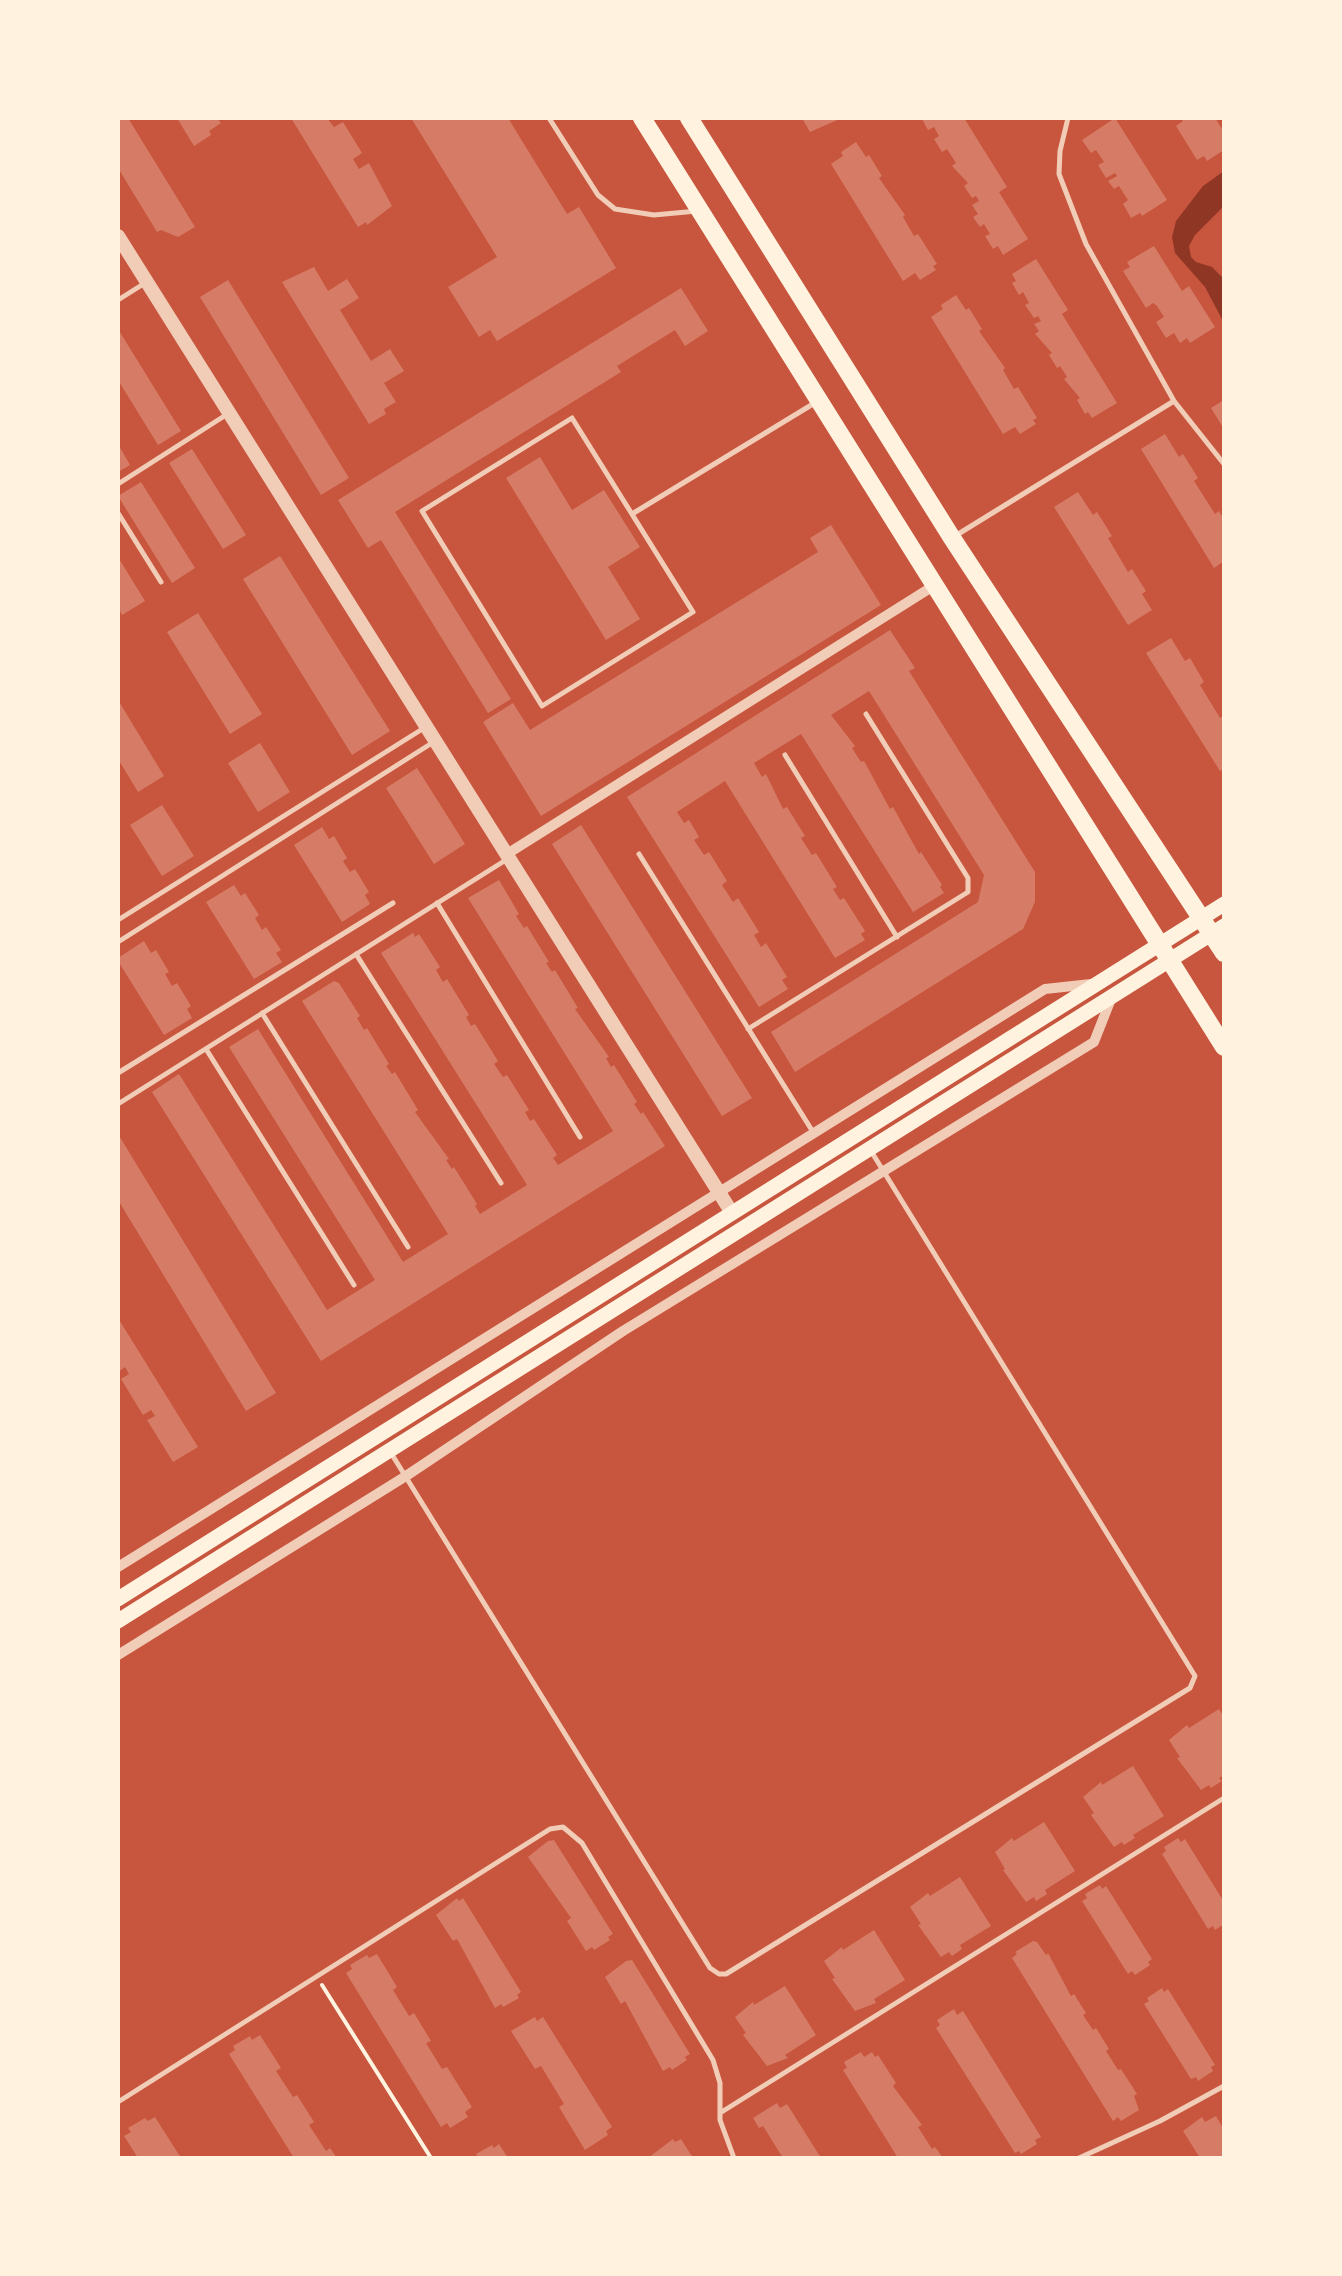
<!DOCTYPE html>
<html>
<head>
<meta charset="utf-8">
<style>
	body { margin:0 }
	#map { position:relative; width:1342px; height:2276px; overflow:hidden; background:#c8553d; font-family:Cabin,sans-serif }
	canvas { display:block }
	.frame { position:absolute; inset:0; border:120px solid #fff3e0; pointer-events:none }
</style>
</head>
<body>
<div id="map">
<canvas width="1342" height="2276"></canvas>
<div class="frame"></div>
</div>
<script>
const ctx = document.querySelector('canvas').getContext('2d');
ctx.lineJoin = 'round';
function fill(path, color) {
  ctx.fillStyle = color;
  ctx.fill(path, 'evenodd');
}
function poly(rows) {
  const path = new Path2D();
  for (const r of rows) {
    path.moveTo(r[0], r[1]);
    for (let i = 2; i < r.length; i += 2) path.lineTo(r[i], r[i + 1]);
  }
  return path;
}
function strokePath(path, color, width, dash) {
  ctx.strokeStyle = color;
  ctx.lineWidth = width;
  ctx.lineCap = dash ? 'butt' : 'round';
  ctx.setLineDash(dash || []);
  ctx.stroke(path);
}
fill(poly([
	[1224,171,1224,206,1195,235,1189,246,1191,257,1196,262,1212,267,1224,279,1224,323,1205,287,1175,253,1172,237,1176,221,1203,186]
]), '#8f3625');
fill(poly([
	[118,118,128,118,195,227,178,237,161,230,157,232,118,168],
	[177,118,217,118,221,123,209,131,211,135,194,146],
	[291,118,327,118,334,127,343,122,362,153,353,159,359,169,369,163,392,206,367,225,366,222,358,227],
	[411,118,508,118,567,214,579,207,616,268,497,341,490,330,479,337,448,287,497,257],
	[802,118,842,118,810,132],
	[925,118,964,118,1007,187,999,192,1028,239,1003,255,998,246,993,249,985,236,990,234,984,224,980,227,973,217,978,214,972,205,979,201,976,196,972,198,964,186,968,183,952,166,956,163,947,149,942,152,934,139,939,136,934,127,928,130,922,119],
	[1115,118,1167,200,1142,216,1140,213,1131,218,1123,204,1128,200,1119,186,1114,189,1108,181,1117,176,1115,173,1106,178,1098,165,1104,162,1096,150,1091,153,1082,140],
	[1180,118,1215,118,1224,132,1224,150,1207,161,1204,156,1197,160,1176,126,1183,121],
	[856,142,866,157,869,155,882,176,879,178,905,215,903,217,914,236,918,234,937,264,933,266,936,270,920,280,915,273,903,281,831,164,843,156,841,152],
	[1154,246,1182,291,1189,286,1215,327,1190,343,1187,338,1180,343,1174,333,1166,338,1156,322,1164,317,1157,306,1153,303,1146,308,1123,271,1130,267,1127,262],
	[1036,259,1068,310,1062,314,1117,403,1092,418,1088,412,1085,414,1077,400,1080,398,1064,379,1067,377,1060,366,1057,368,1049,355,1052,353,1035,334,1039,331,1034,324,1041,321,1038,316,1034,318,1025,305,1029,303,1023,292,1019,295,1012,283,1016,281,1012,274],
	[314,267,328,291,347,279,359,298,340,310,371,361,390,349,404,371,384,383,396,402,384,409,386,414,369,424,282,282],
	[228,280,349,478,321,495,200,297],
	[681,288,708,331,685,346,675,330,617,366,621,372,395,512,511,699,488,713,381,540,368,548,338,500],
	[956,295,966,310,969,308,982,329,979,331,1005,368,1003,370,1014,389,1018,387,1037,418,1033,420,1036,424,1020,434,1015,427,1003,434,931,317,943,309,941,305],
	[118,329,181,431,158,445,118,380],
	[1224,400,1224,429,1211,408],
	[1165,434,1179,457,1183,454,1198,478,1194,481,1215,514,1219,511,1224,520,1224,561,1214,568,1141,449],
	[118,444,130,465,118,472],
	[192,449,246,535,223,549,169,463],
	[540,457,572,510,604,490,640,547,608,567,640,619,606,640,506,478],
	[141,482,195,568,172,583,118,496],
	[1078,492,1093,515,1097,512,1112,536,1108,538,1128,572,1132,569,1146,591,1142,594,1152,610,1128,625,1054,507],
	[831,525,881,605,541,816,483,722,513,703,530,730,818,552,810,538],
	[280,556,390,731,352,755,243,579],
	[118,557,145,601,122,615,118,607],
	[198,613,262,714,230,734,167,632],
	[890,630,915,668,909,671,1035,872,1035,902,1023,929,795,1072,771,1032,978,902,984,875,869,691,831,715,855,746,852,748,861,762,864,761,890,809,893,807,919,854,921,852,942,885,940,887,944,893,913,912,801,734,754,763,762,777,766,774,783,809,787,807,805,836,801,838,812,855,816,853,837,887,833,889,840,900,844,898,865,931,861,934,865,940,835,958,725,781,677,812,684,823,689,820,699,837,694,840,704,855,709,852,727,881,722,885,733,902,738,898,759,932,754,935,761,947,766,943,787,977,782,980,788,989,759,1007,627,797],
	[1171,638,1185,661,1190,658,1204,682,1200,685,1220,718,1224,715,1224,769,1220,771,1146,653],
	[118,700,164,776,138,792,118,759],
	[260,743,290,792,258,812,228,763],
	[417,768,465,844,434,864,386,788],
	[162,805,194,856,162,876,130,825],
	[581,825,752,1098,722,1116,552,844],
	[322,827,329,839,334,836,347,858,343,861,350,872,355,869,369,892,365,895,370,904,342,922,294,845],
	[499,880,519,914,516,916,524,928,527,926,549,962,546,963,552,972,555,970,578,1008,575,1009,609,1057,606,1058,611,1067,614,1065,637,1102,634,1104,641,1114,643,1112,665,1146,321,1361,152,1092,179,1074,327,1310,375,1280,229,1047,258,1029,403,1262,448,1234,302,1001,334,981,339,983,360,1016,357,1018,364,1030,367,1028,389,1064,386,1066,392,1074,395,1072,418,1110,415,1112,449,1159,446,1160,452,1169,454,1167,477,1204,475,1206,480,1214,527,1185,381,953,413,933,415,937,419,934,440,967,436,970,443,982,447,979,469,1015,466,1017,471,1026,475,1024,498,1061,494,1064,503,1077,507,1075,529,1110,525,1112,530,1121,534,1119,557,1155,553,1158,558,1165,613,1131,468,898],
	[234,885,241,896,245,893,259,915,255,918,262,930,266,927,281,950,276,953,282,962,254,979,206,902],
	[144,941,151,953,156,950,169,972,165,974,172,986,177,983,191,1006,187,1009,192,1018,164,1035,118,961,118,958],
	[118,1134,276,1393,246,1411,118,1200],
	[118,1318,198,1447,173,1462,147,1420,155,1416,151,1410,143,1415,121,1379,129,1374,125,1367,118,1372],
	[1219,1709,1224,1717,1224,1775,1219,1778,1222,1781,1211,1788,1209,1785,1201,1790,1177,1758,1180,1757,1169,1740,1187,1725,1189,1728],
	[1133,1766,1164,1816,1133,1835,1135,1838,1124,1845,1122,1842,1114,1847,1091,1815,1094,1813,1083,1797,1101,1782,1102,1785],
	[1044,1822,1075,1871,1045,1890,1047,1894,1036,1901,1034,1897,1026,1902,1003,1870,1005,1869,995,1852,1012,1838,1014,1841],
	[1178,1838,1181,1842,1185,1839,1224,1902,1224,1924,1215,1930,1213,1926,1208,1929,1162,1854,1166,1851,1164,1847],
	[554,1840,613,1934,608,1937,610,1940,594,1950,592,1947,586,1951,567,1921,571,1918,528,1857,548,1841],
	[960,1877,991,1926,960,1945,962,1949,952,1956,949,1952,941,1957,918,1925,921,1924,910,1907,928,1893,930,1896],
	[1100,1885,1102,1889,1106,1886,1152,1959,1148,1962,1150,1965,1135,1975,1132,1971,1128,1974,1082,1901,1087,1898,1085,1894],
	[457,1898,459,1901,463,1898,521,1992,517,1995,519,1998,503,2007,501,2004,495,2008,457,1939,453,1941,436,1915],
	[874,1930,905,1980,874,1999,876,2003,855,2011,832,1979,835,1978,824,1961,842,1947,843,1950],
	[1033,1941,1037,1942,1046,1955,1048,1953,1071,1996,1074,1994,1086,2013,1083,2015,1093,2030,1096,2028,1109,2049,1106,2051,1118,2070,1121,2069,1137,2094,1134,2096,1139,2110,1121,2121,1118,2117,1113,2121,1012,1958,1017,1954,1015,1952],
	[377,1954,397,1987,393,1990,409,2016,414,2013,431,2041,426,2043,442,2069,447,2067,472,2107,465,2112,468,2117,450,2128,447,2123,441,2127,346,1973,352,1969,350,1965,367,1955,369,1958],
	[632,1960,690,2054,685,2057,687,2060,672,2070,670,2067,663,2071,625,2001,621,2004,605,1977,626,1961],
	[785,1986,816,2035,785,2055,788,2058,767,2066,743,2035,746,2033,735,2017,753,2002,754,2005],
	[1162,1988,1164,1992,1168,1989,1215,2065,1211,2067,1213,2071,1198,2081,1196,2077,1191,2079,1144,2004,1149,2001,1147,1998],
	[954,2009,957,2015,963,2011,1041,2137,1035,2140,1037,2144,1021,2154,1019,2151,1015,2153,936,2028,940,2025,937,2020],
	[535,2017,537,2021,543,2017,612,2127,606,2131,608,2135,585,2150,559,2107,564,2104,541,2066,535,2069,511,2031],
	[260,2035,281,2068,276,2071,293,2097,297,2095,314,2122,309,2125,326,2151,330,2148,337,2158,294,2158,229,2054,235,2050,233,2046,250,2036,252,2040],
	[861,2052,864,2057,872,2052,875,2057,878,2055,896,2083,893,2086,922,2125,918,2127,932,2149,935,2147,943,2158,898,2158,843,2070,847,2068,844,2062],
	[777,2103,780,2108,787,2104,821,2158,783,2158,763,2126,759,2128,753,2118],
	[1216,2116,1224,2130,1224,2158,1200,2158,1183,2131,1202,2117,1205,2122],
	[155,2117,181,2158,138,2158,124,2136,131,2132,128,2128,145,2118,148,2121],
	[673,2139,675,2142,681,2139,693,2158,648,2158],
	[499,2144,508,2158,479,2158,476,2154,492,2145,494,2148]
]), '#d67c66');
strokePath(poly([
	[322,1985,431,2158]
]), '#fff3e0', 4);
strokePath(poly([
	[549,118,598,195,615,209,654,215,697,211],
	[1068,118,1060,151,1059,174,1086,244,1174,401,1224,464],
	[118,300,145,283],
	[572,418,693,612,542,706,422,511,572,418],
	[118,484,229,413],
	[118,513,161,582],
	[632,514,813,404],
	[955,536,1174,401],
	[785,755,897,937],
	[639,854,813,1132],
	[437,903,580,1137],
	[118,920,424,728],
	[118,942,432,743],
	[356,954,501,1183],
	[262,1013,408,1247],
	[748,1029,968,892,968,878,866,714],
	[206,1049,354,1285],
	[118,1073,393,903],
	[118,1104,509,858],
	[391,1453,710,1968,719,1974,726,1974,1190,1688,1195,1676,871,1151],
	[118,2102,550,1829,563,1827,582,1843,713,2060,720,2083,720,2120,734,2158],
	[720,2113,1224,1798],
	[1079,2158,1160,2121,1224,2086]
]), '#f1ccb7', 5);
strokePath(poly([
	[507,854,935,585],
	[118,1567,1045,989,1091,984],
	[118,1655,406,1476,623,1331,1094,1042,1111,999]
]), '#f1ccb7', 10);
strokePath(poly([
	[118,236,732,1213]
]), '#f1ccb7', 14);
strokePath(poly([
	[118,1599,1224,904],
	[118,1621,1224,926]
]), '#fff3e0', 15);
strokePath(poly([
	[642,118,1224,1047],
	[689,118,952,538,1224,953]
]), '#fff3e0', 18);
</script>
</body>
</html>
